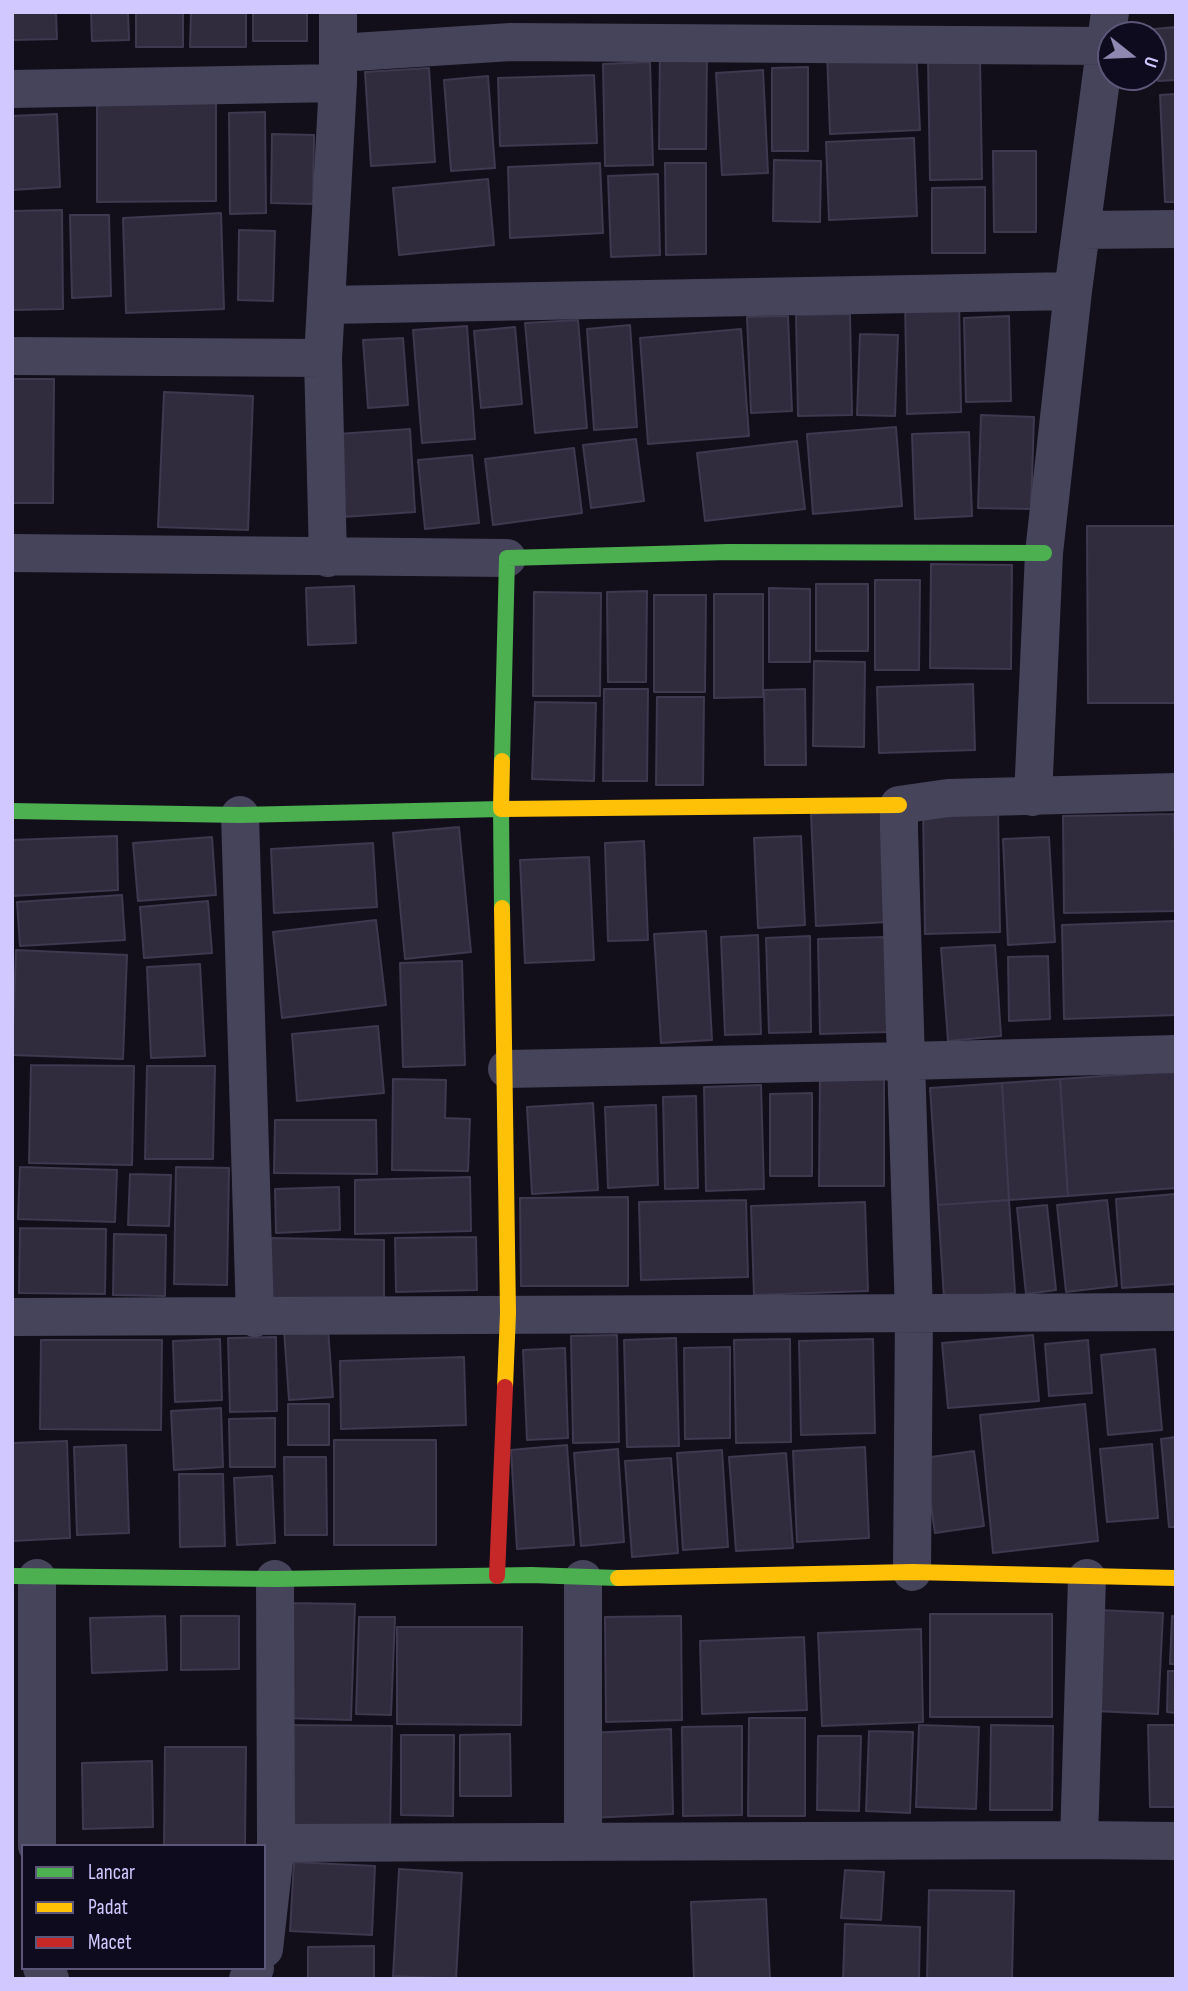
<!DOCTYPE html>
<html>
<head>
<meta charset="utf-8">
<style>
	body { margin:0 }
	#map { position:relative; width:1188px; height:1991px; overflow:hidden; background:#120f1a; font-family:"Sofia Sans Condensed",sans-serif }
	canvas { display:block }
	.frame { position:absolute; inset:0; border:14px solid #d0c8ff; pointer-events:none }
	.legend { position:absolute; left:21px; top:1844px; width:245px; height:126px; box-sizing:border-box; background:#0f0b1e; border:2px solid #5c5778; margin:0; padding:9px 12px; list-style:none; font-size:21px; color:#d0c8ff }
	.legend li { display:flex; align-items:center; gap:14px; height:35px }
	.legend b { width:35px; border:2px solid #5c5778 }
	.north { position:absolute; left:1097px; top:21px; width:70px; height:70px; box-sizing:border-box; background:#0f0b1e; border:2px solid #5c5778; border-radius:50%; rotate:108deg; font-size:19px; font-weight:700; line-height:28px; text-align:center; color:#d0c8ff }
	.north::after { content:''; display:block; margin:auto; width:24px; height:32px; background:#8e87af; clip-path:polygon(50% 0,100% 100%,50% 72%,0 100%) }
</style>
</head>
<body>
<div id="map">
<canvas width="1188" height="1991"></canvas>
<div class="frame"></div>
<ul class="legend">
<li><b style="height:9px;background:#4caf50"></b>Lancar</li>
<li><b style="height:9px;background:#ffc107"></b>Padat</li>
<li><b style="height:9px;background:#c62828"></b>Macet</li>
</ul>
<div class="north">U</div>
</div>
<script>
const ctx = document.querySelector('canvas').getContext('2d');
ctx.lineJoin = 'round';
function fill(path, color) {
  ctx.fillStyle = color;
  ctx.fill(path, 'evenodd');
}
function poly(rows) {
  const path = new Path2D();
  for (const r of rows) {
    path.moveTo(r[0], r[1]);
    for (let i = 2; i < r.length; i += 2) path.lineTo(r[i], r[i + 1]);
  }
  return path;
}
function strokePath(path, color, width, dash) {
  ctx.strokeStyle = color;
  ctx.lineWidth = width;
  ctx.lineCap = dash ? 'butt' : 'round';
  ctx.setLineDash(dash || []);
  ctx.stroke(path);
}
const building = poly([
	[12,12,56,12,57,39,12,40,12,12],
	[91,12,128,12,129,40,92,41,91,12],
	[136,12,183,12,183,47,136,47,136,12],
	[191,12,246,12,246,47,190,47,191,12],
	[253,12,307,12,307,41,253,41,253,12],
	[1176,27,1176,80,1158,81,1154,29,1176,27],
	[916,47,920,130,830,134,827,51,916,47],
	[660,48,707,48,706,149,659,149,660,48],
	[980,59,982,179,930,180,928,60,980,59],
	[650,62,653,165,605,166,603,64,650,62],
	[808,67,808,151,772,151,772,68,808,67],
	[429,68,435,162,371,166,365,72,429,68],
	[763,70,768,173,722,175,716,73,763,70],
	[594,75,597,143,500,146,498,78,594,75],
	[488,76,495,168,451,171,444,80,488,76],
	[1176,94,1176,202,1165,202,1160,95,1176,94],
	[97,100,216,100,216,201,97,202,97,100],
	[265,112,266,213,230,214,229,113,265,112],
	[57,114,60,187,12,190,12,116,57,114],
	[272,134,314,135,313,204,271,203,272,134],
	[914,138,917,216,829,220,826,142,914,138],
	[993,151,1036,151,1036,232,994,232,993,151],
	[774,160,821,161,820,222,773,221,774,160],
	[600,163,603,233,510,238,508,167,600,163],
	[665,163,706,163,706,254,666,255,665,163],
	[658,174,660,255,611,257,608,176,658,174],
	[488,179,494,245,399,255,393,188,488,179],
	[985,187,985,253,932,253,932,188,985,187],
	[62,210,63,309,12,310,12,211,62,210],
	[221,213,224,309,126,313,123,218,221,213],
	[70,215,109,215,111,296,72,298,70,215],
	[239,230,275,231,273,301,238,300,239,230],
	[959,297,961,412,907,414,905,299,959,297],
	[850,314,852,415,798,416,796,315,850,314],
	[788,316,792,411,751,413,747,317,788,316],
	[1009,316,1011,401,966,402,964,318,1009,316],
	[578,320,587,428,535,433,525,323,578,320],
	[630,325,637,427,594,430,587,329,630,325],
	[467,326,475,439,422,443,413,330,467,326],
	[515,327,522,404,481,408,474,331,515,327],
	[741,329,749,436,648,444,640,338,741,329],
	[860,334,898,335,895,416,857,415,860,334],
	[403,338,408,405,368,408,363,340,403,338],
	[12,379,54,379,53,503,12,503,12,379],
	[164,392,253,396,248,530,158,527,164,392],
	[981,415,1034,417,1031,509,978,508,981,415],
	[896,427,902,506,813,514,807,434,896,427],
	[410,429,415,512,343,517,338,434,410,429],
	[969,432,972,516,915,519,912,434,969,432],
	[636,439,644,501,591,508,583,445,636,439],
	[797,441,805,509,705,521,697,453,797,441],
	[574,448,582,513,493,525,485,459,574,448],
	[472,455,479,523,425,529,418,460,472,455],
	[1087,526,1176,526,1176,703,1088,703,1087,526],
	[931,564,1012,565,1011,669,930,668,931,564],
	[875,580,920,580,919,670,875,670,875,580],
	[816,584,868,584,868,651,816,651,816,584],
	[354,586,356,643,308,645,306,588,354,586],
	[769,588,810,589,810,662,769,662,769,588],
	[647,591,646,682,608,682,607,592,647,591],
	[534,592,601,593,600,696,533,696,534,592],
	[714,594,763,594,763,697,714,698,714,594],
	[654,595,706,595,705,692,654,692,654,595],
	[814,661,865,662,864,747,813,746,814,661],
	[973,684,975,750,879,753,877,687,973,684],
	[604,689,648,689,647,781,603,781,604,689],
	[805,689,806,765,765,765,764,690,805,689],
	[657,697,704,697,703,785,656,785,657,697],
	[535,702,596,703,594,781,532,779,535,702],
	[998,807,1000,932,925,934,923,808,998,807],
	[882,810,888,922,816,926,811,814,882,810],
	[1174,814,1176,911,1064,913,1063,816,1174,814],
	[459,827,471,952,405,959,393,833,459,827],
	[117,836,118,890,12,896,12,840,117,836],
	[801,836,805,925,758,928,754,838,801,836],
	[212,837,216,895,138,901,133,843,212,837],
	[1049,837,1055,942,1008,945,1003,839,1049,837],
	[644,841,648,940,608,941,605,843,644,841],
	[373,843,377,907,274,913,271,849,373,843],
	[589,857,594,960,525,963,520,860,589,857],
	[122,895,125,940,20,946,17,902,122,895],
	[208,901,212,953,144,958,140,907,208,901],
	[376,920,386,1005,282,1018,273,932,376,920],
	[1176,921,1176,1015,1064,1019,1062,925,1176,921],
	[706,931,712,1040,661,1043,654,934,706,931],
	[758,935,761,1034,725,1035,721,937,758,935],
	[810,936,811,1032,769,1033,766,938,810,936],
	[885,937,887,1032,820,1034,818,939,885,937],
	[995,945,1001,1036,948,1041,941,948,995,945],
	[16,950,127,955,123,1059,12,1055,16,950],
	[1048,956,1050,1019,1009,1021,1008,957,1048,956],
	[462,961,465,1065,403,1067,400,963,462,961],
	[200,964,205,1056,151,1058,147,967,200,964],
	[378,1026,384,1093,297,1101,292,1034,378,1026],
	[31,1065,134,1066,132,1165,29,1163,31,1065],
	[147,1066,215,1066,213,1159,145,1159,147,1066],
	[1176,1071,1176,1188,1068,1196,1060,1079,1176,1071],
	[820,1077,884,1077,884,1186,819,1186,820,1077],
	[393,1079,446,1080,445,1118,470,1119,468,1171,392,1170,393,1079],
	[1060,1079,1068,1196,1009,1200,1002,1083,1060,1079],
	[1002,1083,1009,1200,938,1205,930,1088,1002,1083],
	[761,1085,764,1189,706,1191,704,1087,761,1085],
	[812,1093,812,1176,770,1176,770,1094,812,1093],
	[696,1096,698,1188,665,1189,663,1097,696,1096],
	[593,1103,598,1190,532,1194,527,1107,593,1103],
	[656,1105,658,1185,608,1188,605,1107,656,1105],
	[275,1120,376,1120,377,1174,274,1173,275,1120],
	[20,1167,117,1170,115,1222,18,1219,20,1167],
	[176,1167,229,1168,227,1285,174,1284,176,1167],
	[130,1174,171,1175,169,1226,128,1225,130,1174],
	[470,1177,471,1231,355,1234,355,1180,470,1177],
	[339,1187,340,1230,276,1233,275,1189,339,1187],
	[1176,1194,1176,1284,1122,1288,1116,1199,1176,1194],
	[628,1197,628,1286,521,1286,520,1198,628,1197],
	[746,1200,748,1277,641,1280,639,1202,746,1200],
	[1009,1200,1015,1293,944,1298,938,1205,1009,1200],
	[1107,1200,1117,1286,1066,1292,1057,1205,1107,1200],
	[865,1202,868,1291,754,1295,751,1206,865,1202],
	[1047,1205,1056,1290,1026,1294,1017,1208,1047,1205],
	[20,1228,106,1229,105,1294,19,1293,20,1228],
	[114,1234,166,1235,165,1296,113,1295,114,1234],
	[476,1237,477,1290,396,1292,395,1238,476,1237],
	[269,1238,384,1240,384,1299,269,1298,269,1238],
	[328,1328,333,1397,289,1400,284,1330,328,1328],
	[617,1335,619,1442,573,1443,571,1336,617,1335],
	[1033,1335,1039,1401,948,1408,942,1343,1033,1335],
	[276,1337,277,1411,230,1412,228,1338,276,1337],
	[676,1338,679,1446,627,1447,624,1340,676,1338],
	[220,1339,222,1400,175,1402,173,1341,220,1339],
	[790,1339,791,1442,736,1443,734,1340,790,1339],
	[873,1339,875,1433,801,1435,799,1341,873,1339],
	[41,1340,162,1340,161,1430,40,1429,41,1340],
	[1088,1340,1092,1393,1049,1396,1045,1344,1088,1340],
	[730,1347,730,1438,685,1439,684,1348,730,1347],
	[565,1348,568,1438,527,1440,523,1350,565,1348],
	[1155,1349,1162,1430,1108,1435,1101,1355,1155,1349],
	[464,1357,466,1425,341,1429,340,1361,464,1357],
	[288,1404,329,1404,329,1445,288,1445,288,1404],
	[1085,1404,1098,1541,993,1553,980,1415,1085,1404],
	[221,1408,223,1467,174,1470,171,1411,221,1408],
	[275,1418,275,1467,230,1467,229,1419,275,1418],
	[1176,1437,1176,1527,1169,1527,1161,1439,1176,1437],
	[334,1440,436,1440,436,1545,334,1545,334,1440],
	[67,1441,70,1538,12,1541,12,1443,67,1441],
	[1152,1444,1158,1518,1107,1522,1100,1449,1152,1444],
	[126,1445,129,1533,77,1535,74,1447,126,1445],
	[567,1445,574,1545,517,1549,511,1450,567,1445],
	[865,1447,869,1538,797,1542,793,1451,865,1447],
	[618,1449,624,1542,581,1546,574,1453,618,1449],
	[722,1450,728,1547,683,1550,677,1453,722,1450],
	[974,1451,984,1526,935,1533,924,1458,974,1451],
	[786,1453,793,1548,736,1551,729,1457,786,1453],
	[284,1457,326,1457,327,1535,285,1535,284,1457],
	[671,1458,678,1553,632,1557,625,1461,671,1458],
	[179,1474,223,1474,225,1546,180,1547,179,1474],
	[272,1476,275,1543,237,1545,234,1478,272,1476],
	[287,1603,355,1604,351,1720,284,1718,287,1603],
	[1099,1610,1163,1613,1158,1714,1095,1711,1099,1610],
	[930,1614,1052,1614,1052,1717,930,1717,930,1614],
	[165,1616,167,1670,92,1673,90,1618,165,1616],
	[181,1616,239,1616,239,1669,181,1670,181,1616],
	[681,1616,682,1720,606,1722,605,1617,681,1616],
	[1172,1616,1176,1617,1176,1664,1170,1664,1172,1616],
	[359,1617,395,1617,391,1715,356,1714,359,1617],
	[397,1627,522,1627,521,1725,397,1724,397,1627],
	[921,1629,923,1722,822,1726,818,1633,921,1629],
	[804,1637,807,1710,702,1714,700,1641,804,1637],
	[1168,1671,1176,1671,1176,1713,1167,1712,1168,1671],
	[749,1718,805,1718,805,1816,748,1816,749,1718],
	[287,1725,392,1726,390,1830,286,1829,287,1725],
	[919,1725,979,1727,976,1809,916,1807,919,1725],
	[991,1725,1053,1726,1052,1810,990,1810,991,1725],
	[1148,1725,1176,1725,1176,1807,1150,1807,1148,1725],
	[742,1726,742,1815,683,1816,682,1727,742,1726],
	[671,1729,673,1814,590,1818,588,1733,671,1729],
	[869,1731,913,1732,910,1813,866,1811,869,1731],
	[510,1734,511,1796,460,1796,460,1735,510,1734],
	[401,1735,454,1735,453,1816,401,1815,401,1735],
	[818,1736,861,1736,859,1811,817,1810,818,1736],
	[165,1747,246,1747,245,1846,164,1846,165,1747],
	[152,1761,153,1827,83,1829,82,1763,152,1761],
	[294,1862,375,1866,372,1935,290,1931,294,1862],
	[399,1869,462,1873,456,1979,393,1976,399,1869],
	[845,1870,884,1872,881,1920,841,1918,845,1870],
	[929,1890,1014,1891,1012,1979,927,1979,929,1890],
	[766,1899,770,1979,694,1979,691,1902,766,1899],
	[845,1924,920,1927,919,1979,843,1979,845,1924],
	[374,1946,374,1979,308,1979,308,1947,374,1946]
]);
fill(building, '#302c3d');
strokePath(building, '#3e394f', 2);
strokePath(poly([
	[338,53,511,42,1107,46],
	[12,89,338,83],
	[1083,230,1176,229],
	[327,305,1073,291],
	[12,356,323,358],
	[12,553,507,558],
	[328,558,323,358,338,83,338,12],
	[1176,792,948,798,899,805,899,830,906,1061,1176,1054],
	[1033,797,1044,553,1073,291,1110,12],
	[240,815,255,1318],
	[507,1069,906,1061,914,1314,912,1572],
	[12,1317,1176,1312],
	[1087,1578,1079,1840,1176,1841],
	[583,1579,583,1842],
	[276,1843,1079,1840],
	[37,1846,37,1578],
	[264,1949,276,1843,275,1579],
	[42,1968,50,1979],
	[248,1979,255,1968]
]), '#45445b', 38);
strokePath(poly([
	[502,761,507,558,728,552,1044,553],
	[12,811,240,815,501,809,502,908],
	[12,1576,275,1579,531,1575,618,1578]
]), '#4caf50', 16);
strokePath(poly([
	[502,761,501,809,899,805],
	[502,908,508,1313,505,1387],
	[618,1578,912,1572,1176,1578]
]), '#ffc107', 16);
strokePath(poly([
	[497,1576,505,1387]
]), '#c62828', 16);
</script>
</body>
</html>
